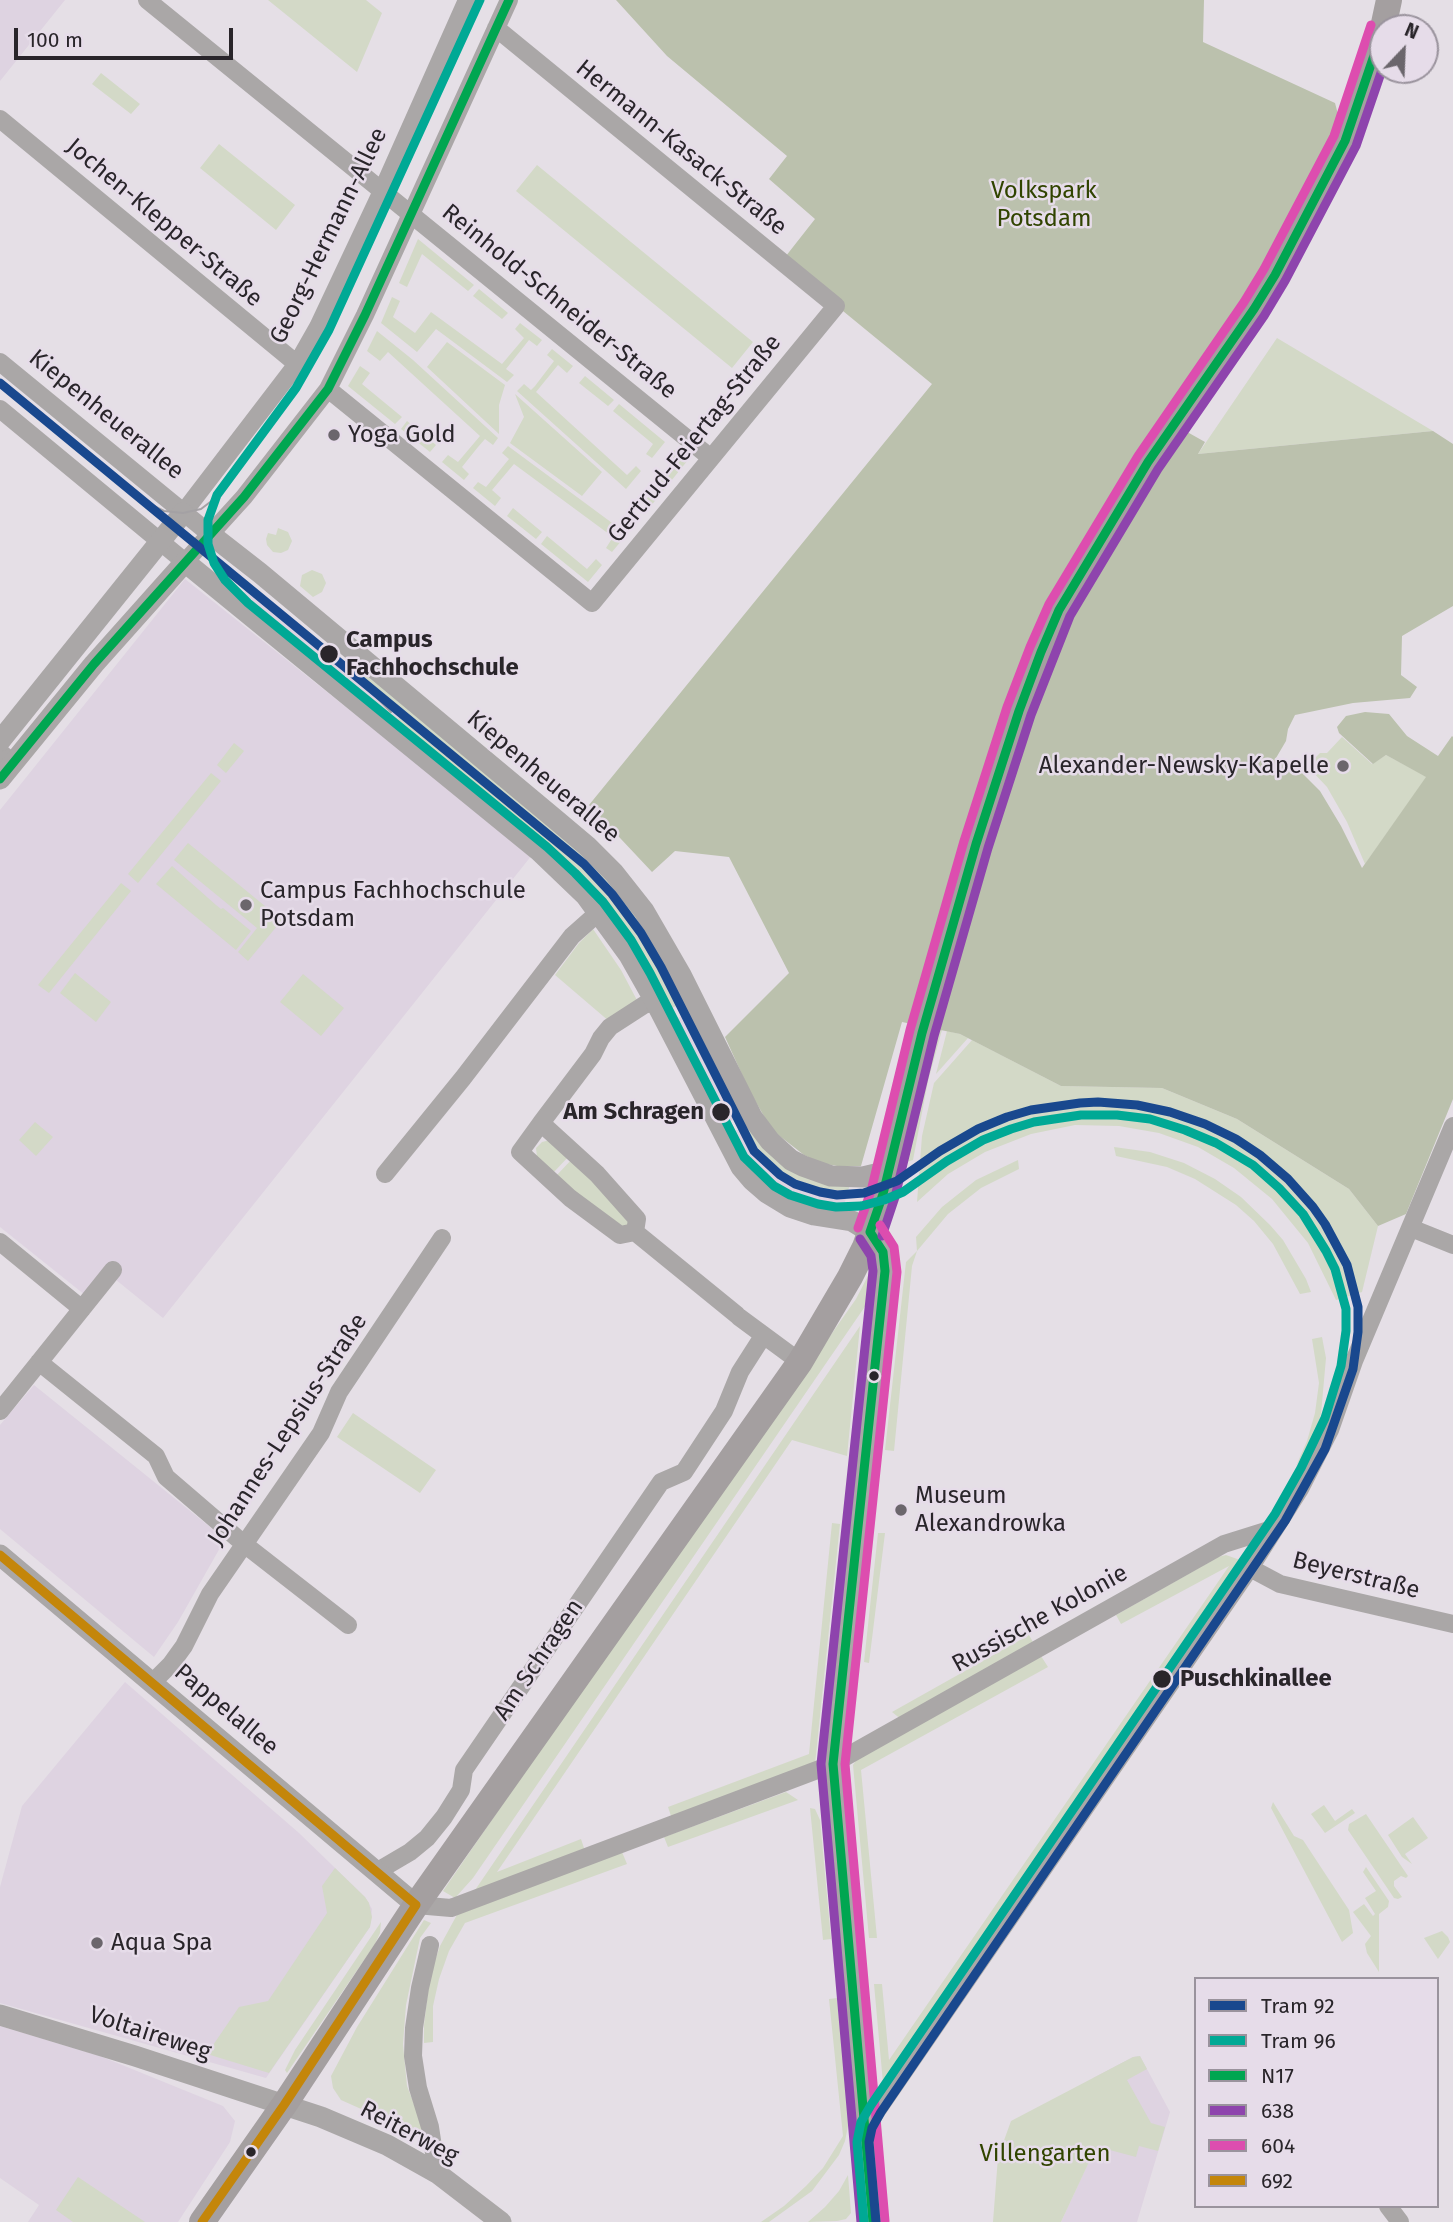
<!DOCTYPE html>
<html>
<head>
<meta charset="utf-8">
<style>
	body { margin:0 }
	#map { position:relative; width:1453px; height:2222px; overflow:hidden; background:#e5dfe6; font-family:"Fira Sans",sans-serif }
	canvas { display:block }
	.legend { position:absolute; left:1194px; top:1977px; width:245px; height:231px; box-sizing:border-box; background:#e6dce9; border:2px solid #9a939d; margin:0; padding:9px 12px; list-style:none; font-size:21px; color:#29252a }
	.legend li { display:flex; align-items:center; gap:14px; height:35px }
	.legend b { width:35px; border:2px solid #9a939d }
	.north { position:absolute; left:1369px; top:14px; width:70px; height:70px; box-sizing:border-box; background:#e6dce9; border:2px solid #9a939d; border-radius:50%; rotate:23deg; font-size:19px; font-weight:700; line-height:28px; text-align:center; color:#29252a }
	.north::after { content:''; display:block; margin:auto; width:24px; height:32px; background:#6b666c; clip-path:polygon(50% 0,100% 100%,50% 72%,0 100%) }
	.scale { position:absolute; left:14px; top:28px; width:219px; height:32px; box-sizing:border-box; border:4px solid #29252a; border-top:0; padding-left:9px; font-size:21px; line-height:24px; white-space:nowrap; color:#29252a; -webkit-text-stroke:5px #e6dce9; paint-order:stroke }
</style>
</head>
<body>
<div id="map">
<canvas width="1453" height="2222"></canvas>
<ul class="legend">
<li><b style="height:9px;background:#19488e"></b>Tram 92</li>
<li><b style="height:9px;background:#00a995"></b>Tram 96</li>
<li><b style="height:9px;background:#00a651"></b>N17</li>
<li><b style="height:9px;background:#8e44ad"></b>638</li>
<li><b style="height:9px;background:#dd4daf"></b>604</li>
<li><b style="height:9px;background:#c4860a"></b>692</li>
</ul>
<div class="north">N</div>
<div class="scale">100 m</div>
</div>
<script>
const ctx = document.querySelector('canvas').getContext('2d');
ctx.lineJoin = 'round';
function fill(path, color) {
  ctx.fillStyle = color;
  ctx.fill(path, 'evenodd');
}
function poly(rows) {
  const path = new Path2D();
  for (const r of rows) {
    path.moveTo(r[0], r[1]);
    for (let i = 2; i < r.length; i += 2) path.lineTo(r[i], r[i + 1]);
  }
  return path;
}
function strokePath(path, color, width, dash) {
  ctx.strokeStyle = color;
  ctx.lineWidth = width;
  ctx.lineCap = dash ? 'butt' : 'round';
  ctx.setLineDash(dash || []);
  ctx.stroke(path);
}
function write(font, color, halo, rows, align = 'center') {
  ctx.font = font + ' "Fira Sans",sans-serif';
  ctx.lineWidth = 5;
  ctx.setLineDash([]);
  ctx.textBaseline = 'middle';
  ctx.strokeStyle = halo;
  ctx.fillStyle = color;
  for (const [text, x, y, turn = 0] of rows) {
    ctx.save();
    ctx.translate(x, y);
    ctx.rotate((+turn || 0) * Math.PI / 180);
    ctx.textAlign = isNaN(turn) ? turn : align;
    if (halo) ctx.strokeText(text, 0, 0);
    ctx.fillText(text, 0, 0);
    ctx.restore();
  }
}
fill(poly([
	[0,0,65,0,0,81],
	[185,579,532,855,163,1318,105,1271,85,1295,0,1227,0,810],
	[249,586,404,712,398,720,243,594],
	[687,1013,739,1117,729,1122,678,1018],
	[745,1126,757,1147,773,1165,786,1175,816,1188,848,1191,844,1205,820,1203,805,1199,782,1189,769,1179,752,1162,733,1132],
	[34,1385,225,1539,178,1622,154,1657,0,1529,0,1425],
	[125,1682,299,1833,365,1897,372,1909,370,1927,266,2078,0,2003,0,1887,22,1806],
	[0,2026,100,2056,223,2106,235,2121,230,2142,178,2222,28,2222,39,2205,0,2178],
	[1140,2056,1170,2112,1137,2222,1061,2222,1113,2110,1093,2078,1133,2057]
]), '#ded3e1');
fill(poly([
	[268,0,366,0,382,13,357,72],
	[101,73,140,104,131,114,92,84],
	[219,144,295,205,276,230,200,168],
	[537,165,753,342,732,368,516,191],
	[418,239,474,285,468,291,422,254,407,287,399,283],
	[479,289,508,313,502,319,473,296],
	[392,297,400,301,393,317,415,333,431,312,502,364,524,338,515,329,520,323,542,340,537,346,529,340,506,369,514,375,507,382,436,329,417,352,381,323],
	[377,331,413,360,498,438,493,445,485,439,478,447,462,467,469,474,464,480,442,462,448,455,458,462,480,436,388,352,380,361,367,351],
	[1277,338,1433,431,1198,454],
	[447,342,505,385,499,405,499,434,427,367],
	[552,349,573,366,567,373,558,365,536,392,627,475,636,466,641,471,626,489,517,391,524,384,531,390,535,386,554,361,547,355],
	[360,366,370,373,362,384,402,417,395,424,348,386],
	[585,376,614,400,608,406,579,383],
	[515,394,602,472,582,496,510,443,524,417],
	[619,404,665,442,652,458,646,454,653,444,613,411],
	[407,421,436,445,430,452,401,429],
	[508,446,627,534,612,552,606,548,613,537,514,464,492,490,501,498,495,506,473,488,478,482,486,487,509,459,502,453],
	[674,450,688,460,650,507,644,502,677,461,670,455],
	[513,508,542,532,536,539,507,516],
	[278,528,288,532,292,541,288,550,281,553,273,552,267,545,266,539,268,533,276,535],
	[547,536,587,569,596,559,602,565,588,582,541,544],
	[312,570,322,574,326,583,322,592,313,597,300,586,302,575],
	[354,662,578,846,626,897,688,1000,666,1011,628,942,338,681,343,675,398,719,404,712,349,667],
	[1342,737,1372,764,1386,755,1427,777,1365,864,1347,822,1327,787,1310,769,1309,764,1320,753,1327,753],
	[234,743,244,751,226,773,217,765],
	[211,773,221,781,138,883,128,874],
	[188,843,282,920,248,961,238,952,257,928,174,860],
	[172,866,216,905,221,909,223,908,251,931,236,950,156,884],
	[121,883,131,891,49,993,38,985],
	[593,929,621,970,639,1004,610,1022,555,975,579,943],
	[75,973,111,1002,96,1022,60,993],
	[303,974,344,1008,321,1036,280,1002],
	[932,1028,942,1030,928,1081,913,1160,906,1162,922,1088],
	[947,1031,960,1034,968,1038,936,1074],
	[972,1040,1061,1086,1162,1088,1237,1119,1349,1189,1378,1226,1362,1292,1336,1300,1308,1243,1272,1199,1234,1168,1198,1147,1159,1133,1119,1126,1075,1125,1031,1134,985,1152,948,1174,917,1202,922,1136,934,1083],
	[35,1122,53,1137,36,1156,19,1140],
	[751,1123,850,1184,848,1191,816,1188,786,1175,773,1165,757,1147,745,1126],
	[550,1140,570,1155,553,1173,537,1157,536,1148,542,1142],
	[1114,1147,1150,1152,1184,1163,1215,1179,1241,1197,1270,1225,1283,1240,1306,1279,1311,1292,1300,1294,1273,1244,1254,1221,1236,1205,1195,1179,1167,1167,1116,1156],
	[573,1158,631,1225,621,1229,556,1176],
	[1018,1160,1019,1169,981,1188,948,1214,917,1251,912,1266,894,1451,885,1450,906,1262,917,1251,916,1237,942,1207,976,1180],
	[870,1272,873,1274,866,1305,473,1878,455,1898,443,1891,733,1468,750,1450,856,1299],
	[860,1326,847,1456,792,1440,497,1872,581,1839,585,1851,473,1893],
	[1322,1337,1326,1358,1321,1414,1312,1442,1296,1466,1307,1441,1315,1413,1319,1383,1312,1339],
	[353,1413,436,1470,420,1493,337,1437],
	[832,1523,840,1524,815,1764,672,1819,668,1807,809,1754],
	[878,1533,885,1533,869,1663,864,1662],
	[1226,1555,1240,1560,1157,1678,1160,1681,883,2083,874,1984,882,1984,889,2060,1229,1566,1121,1624,1116,1615,1218,1557],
	[1029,1635,1034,1644,902,1720,892,1712],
	[1041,1656,1048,1667,861,1770,877,1938,869,1938,853,1765,857,1759],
	[786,1792,798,1800,668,1847,664,1837],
	[1273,1802,1294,1836,1303,1840,1349,1910,1353,1933,1342,1942,1271,1808],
	[1324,1805,1335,1821,1352,1809,1355,1813,1325,1833,1311,1814],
	[810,1808,815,1809,820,1820,831,1939,823,1940],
	[1366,1814,1408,1876,1406,1878,1401,1876,1394,1881,1394,1886,1402,1897,1398,1899,1394,1898,1348,1830,1349,1824],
	[1413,1817,1428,1838,1405,1854,1412,1864,1402,1857,1388,1835],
	[622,1852,627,1864,465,1923,449,1951,439,1979,433,2006,433,2042,424,2043,424,2025,430,1975,440,1946,459,1911],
	[1366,1867,1389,1901,1388,1907,1379,1914,1379,1972,1367,1953,1365,1944,1371,1936,1353,1912,1364,1904,1373,1916,1375,1914,1365,1898,1376,1891,1363,1872],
	[335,1868,365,1897,369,1903,372,1917,370,1927,269,2073,207,2054,239,2007,268,2001,327,1913,322,1886],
	[424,1920,431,1923,420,1938,406,2005,403,2044,407,2086,421,2122,426,2142,406,2129,341,2100,333,2088,331,2076,357,2027],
	[381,1922,380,1933,375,1944,287,2073,285,2070,295,2050],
	[1442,1931,1448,1937,1450,1942,1438,1959,1424,1938],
	[837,1998,849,2121,845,2141,839,2155,812,2191,769,2222,761,2222,784,2206,806,2186,823,2168,843,2136,829,1999],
	[1140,2056,1147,2069,1127,2080,1151,2123,1165,2127,1158,2151,1139,2146,1136,2157,1106,2149,1102,2163,1090,2160,1061,2222,993,2222,998,2157,1011,2121,1133,2057],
	[848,2175,851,2213,846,2219,837,2221,808,2222,825,2207,839,2191],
	[78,2177,145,2222,73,2222,56,2210]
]), '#d3d9c7');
fill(poly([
	[616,0,1204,0,1203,42,1335,103,1345,141,1173,424,1205,442,1198,454,1433,431,1453,444,1453,606,1402,636,1401,675,1417,687,1410,698,1353,703,1295,715,1288,729,1286,741,1276,758,1288,767,1301,772,1320,791,1341,826,1362,868,1426,777,1386,755,1373,764,1339,733,1337,727,1346,716,1365,712,1389,714,1407,736,1438,756,1452,736,1453,737,1453,1099,1406,1214,1378,1226,1349,1189,1237,1119,1162,1088,1061,1086,960,1034,902,1022,861,1166,837,1166,821,1163,804,1155,772,1130,750,1092,725,1037,789,973,729,857,675,851,652,872,589,805,932,384,782,261,815,219,769,179,787,156,667,56]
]), '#bbc1ad');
strokePath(poly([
	[147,0,711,458],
	[0,119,297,364],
	[0,362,210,534],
	[328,389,592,603,836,306,496,28],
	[0,409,185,562,244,497,328,389,365,315,509,0],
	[183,513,297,364,318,327,382,191,467,0],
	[0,752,13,763],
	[541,1123,597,1174,637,1219,635,1232,620,1235,570,1198,520,1152,541,1123],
	[541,1123,593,1054,601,1038,610,1027,644,1005,655,1001],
	[385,1174,463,1078,572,936,599,912],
	[1411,1228,1453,1245],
	[635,1232,737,1315],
	[870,1232,883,1252,885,1271,833,1764,873,2222],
	[0,1242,82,1309],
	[739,1317,800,1362],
	[39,1362,156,1456,166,1477,244,1544,348,1625],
	[0,1411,113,1270],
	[1250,1568,1280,1584,1453,1624],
	[153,1682,171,1664,184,1646,210,1594,321,1433,339,1392,442,1238],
	[376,1872,410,1852,427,1838,444,1817,461,1790,464,1770,661,1482,684,1472,724,1411,740,1372,763,1336],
	[416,1905,451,1908,833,1764,1224,1544,1275,1528],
	[430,1945,420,1988,414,2028,413,2056,418,2088,430,2127,437,2173],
	[866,2136,868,2127,874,2115,1250,1568,1300,1489,1330,1430,1354,1361,1453,1126],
	[1388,2206,1400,2222]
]), '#aaa7a7', 18);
strokePath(poly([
	[210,534,260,573,555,819,587,846,614,873,644,911,681,975,752,1117,770,1141,791,1160,803,1166,831,1176,863,1177,888,1171],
	[0,741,183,513],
	[0,779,94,664,185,562,538,850,586,896,629,955,655,1001,741,1167,752,1180,767,1193,790,1207,814,1215,852,1221,870,1232],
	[0,1555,416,1905],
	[0,2015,135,2056,321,2117,387,2145,437,2173,501,2222]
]), '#aaa7a7', 21);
strokePath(poly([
	[1383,28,1389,0],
	[202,2222,284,2105,416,1905,800,1362,850,1277,865,1247,877,1213,922,1033,976,844,1019,711,1041,652,1059,610,1148,462,1254,309,1275,275,1345,141,1383,29]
]), '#a49fa0', 26);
strokePath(poly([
	[146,502,164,511,183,513,201,509,222,493],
	[352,673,391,712]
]), '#a4a1a4', 2);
strokePath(poly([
	[0,779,94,664,244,497,328,389,365,315,509,0],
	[870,1232,883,1194,922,1033,976,844,1019,711,1041,652,1059,610,1148,462,1254,309,1275,275,1345,141,1383,29],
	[870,1232,883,1252,885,1271,833,1764,873,2222]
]), '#00a651', 9);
strokePath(poly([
	[882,1236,895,1197,934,1036,988,848,1031,715,1070,616,1158,469,1264,316,1285,281,1356,146,1383,67],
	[860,1239,871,1256,873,1271,821,1764,861,2222]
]), '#8e44ad', 9);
strokePath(poly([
	[880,1225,894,1247,897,1272,845,1764,885,2221],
	[858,1228,871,1191,910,1030,964,841,1007,707,1030,647,1049,604,1138,456,1244,302,1264,269,1334,136,1371,25]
]), '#dd4daf', 9);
strokePath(poly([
	[0,1555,416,1905],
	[202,2222,284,2105,416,1905]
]), '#c4860a', 9);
strokePath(poly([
	[0,383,584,864,612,894,641,933,661,967,754,1151,780,1175,795,1184,820,1192,837,1195,864,1193,897,1181,940,1151,978,1129,1007,1117,1031,1110,1080,1103,1098,1102,1137,1105,1170,1112,1205,1124,1236,1139,1260,1155,1288,1179,1313,1207,1325,1224,1347,1265,1358,1307,1358,1332,1353,1369,1325,1449,1285,1521,881,2112,872,2128,869,2142,876,2222]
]), '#19488e', 9);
strokePath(poly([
	[480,0,329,330,296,388,217,495,208,520,208,544,214,563,225,580,248,603,547,847,575,873,603,902,631,940,650,973,744,1157,774,1186,790,1195,818,1204,836,1207,861,1206,884,1200,903,1192,947,1161,983,1140,1011,1129,1034,1122,1081,1115,1117,1115,1150,1119,1185,1130,1216,1143,1253,1165,1279,1188,1303,1214,1326,1251,1335,1269,1346,1309,1346,1331,1341,1366,1325,1418,1301,1468,1275,1514,871,2105,861,2122,857,2142,864,2222]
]), '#00a995', 9);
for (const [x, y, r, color] of [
	[334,435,7,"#6b666c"],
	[329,654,10,"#29252a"],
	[1343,766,7,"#6b666c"],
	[246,905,7,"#6b666c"],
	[721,1112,10,"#29252a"],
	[874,1376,6,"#29252a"],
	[901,1510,7,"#6b666c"],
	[1162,1679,10,"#29252a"],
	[97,1943,7,"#6b666c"],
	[251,2152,6,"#29252a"]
]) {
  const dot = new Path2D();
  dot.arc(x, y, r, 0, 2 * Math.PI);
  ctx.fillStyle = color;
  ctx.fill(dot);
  strokePath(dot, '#e6dce9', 2.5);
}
write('24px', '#29252a', '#e6dce9', [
	["Hermann-Kasack-Straße",681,148,39],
	["Jochen-Klepper-Straße",164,223,40],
	["Georg-Hermann-Allee",329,236,-64],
	["Reinhold-Schneider-Straße",559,302,39],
	["Kiepenheuerallee",106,415,39],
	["Gertrud-Feiertag-Straße",695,439,-51],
	["Kiepenheuerallee",543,777,40],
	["Johannes-Lepsius-Straße",288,1430,-57],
	["Beyerstraße",1356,1576,14],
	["Russische Kolonie",1040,1619,-29],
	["Am Schragen",539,1660,-56],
	["Pappelallee",226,1710,40],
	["Voltaireweg",150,2034,18],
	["Reiterweg",409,2133,28]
]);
write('24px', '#314400', '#e6dce9', [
	["Volkspark",1044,191],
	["Potsdam",1044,219],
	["Villengarten",1045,2154]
]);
write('24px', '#29252a', '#e6dce9', [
	["Yoga Gold",348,435],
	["Alexander-Newsky-Kapelle",1329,766,"right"],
	["Campus Fachhochschule",260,891],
	["Potsdam",260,919],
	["Museum",915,1496],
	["Alexandrowka",915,1524],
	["Aqua Spa",111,1943]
], 'left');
write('bold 24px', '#29252a', '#e6dce9', [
	["Campus",346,640],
	["Fachhochschule",346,668],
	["Am Schragen",704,1112,"right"],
	["Puschkinallee",1180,1679]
], 'left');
</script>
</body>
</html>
